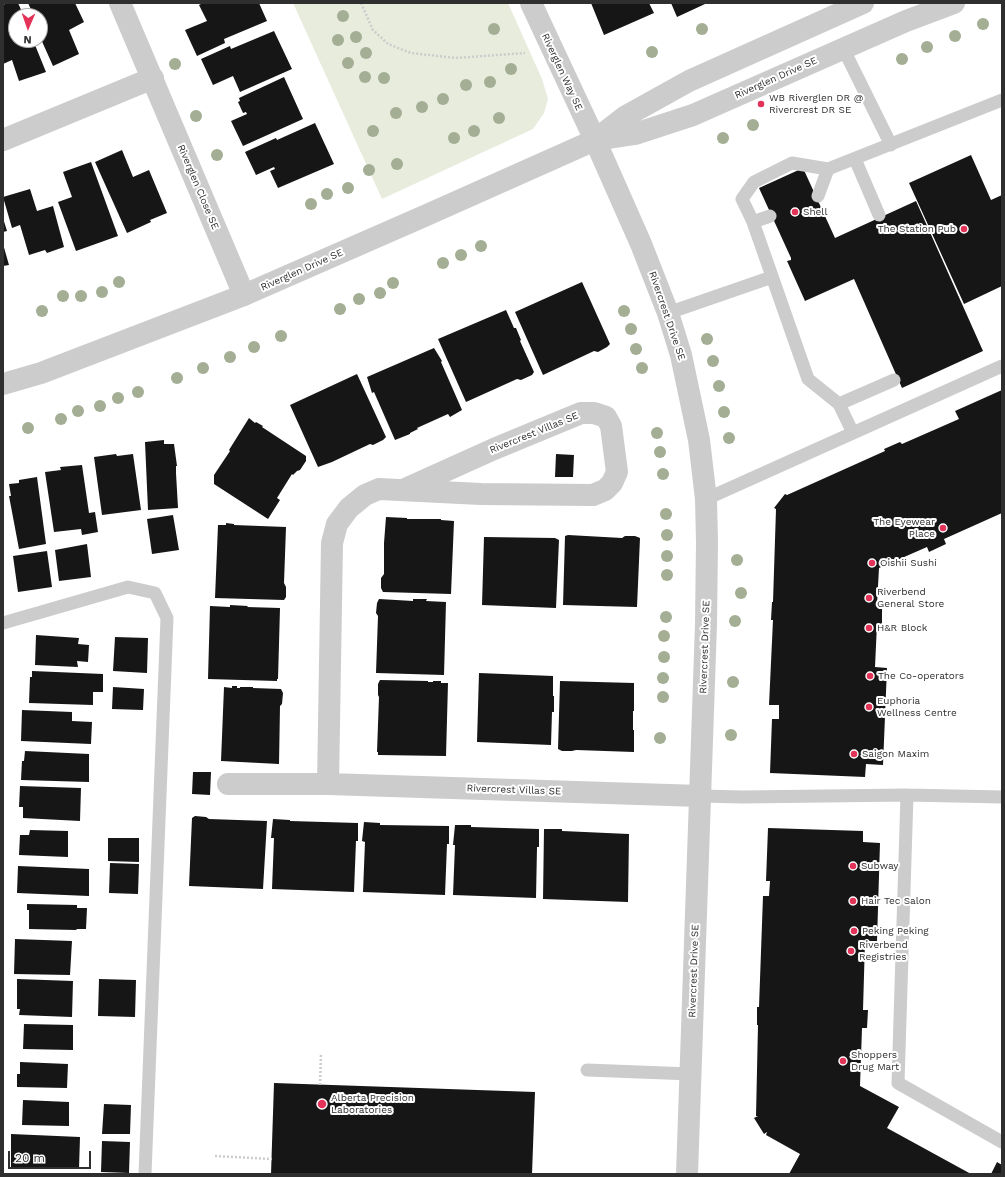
<!DOCTYPE html>
<html>
<head>
<meta charset="utf-8">
<style>
	body { margin:0 }
	#map { position:relative; width:1005px; height:1177px; overflow:hidden; background:#fff; font-family:"Work Sans",sans-serif }
	canvas { display:block }
	.frame { position:absolute; inset:0; border:4px solid #2f2f2f; pointer-events:none }
	.north { position:absolute; left:8px; top:8px; width:40px; height:40px; box-sizing:border-box; background:#fff; border:1px solid #acacac; border-radius:50%; rotate:182deg; font-size:11px; font-weight:700; line-height:16px; text-align:center; color:#2f2f2f }
	.north::after { content:''; display:block; margin:auto; width:14px; height:18px; background:#e43358; clip-path:polygon(50% 0,100% 100%,50% 72%,0 100%) }
	.scale { position:absolute; left:8px; top:1151px; width:83px; height:18px; box-sizing:border-box; border:2px solid #2f2f2f; border-top:0; padding-left:5px; font-size:12px; line-height:14px; white-space:nowrap; color:#2f2f2f; -webkit-text-stroke:3px #fff; paint-order:stroke }
</style>
</head>
<body>
<div id="map">
<canvas width="1005" height="1177"></canvas>
<div class="frame"></div>
<div class="north">N</div>
<div class="scale">20 m</div>
</div>
<script>
const ctx = document.querySelector('canvas').getContext('2d');
ctx.lineJoin = 'round';
function fill(path, color) {
  ctx.fillStyle = color;
  ctx.fill(path, 'evenodd');
}
function poly(rows) {
  const path = new Path2D();
  for (const r of rows) {
    path.moveTo(r[0], r[1]);
    for (let i = 2; i < r.length; i += 2) path.lineTo(r[i], r[i + 1]);
  }
  return path;
}
function strokePath(path, color, width, dash) {
  ctx.strokeStyle = color;
  ctx.lineWidth = width;
  ctx.lineCap = dash ? 'butt' : 'round';
  ctx.setLineDash(dash || []);
  ctx.stroke(path);
}
function write(font, color, halo, rows, align = 'center') {
  ctx.font = font + ' "Work Sans",sans-serif';
  ctx.lineWidth = 4;
  ctx.setLineDash([]);
  ctx.textBaseline = 'middle';
  ctx.strokeStyle = halo;
  ctx.fillStyle = color;
  for (const [text, x, y, turn = 0] of rows) {
    ctx.save();
    ctx.translate(x, y);
    ctx.rotate((+turn || 0) * Math.PI / 180);
    ctx.textAlign = isNaN(turn) ? turn : align;
    if (halo) ctx.strokeText(text, 0, 0);
    ctx.fillText(text, 0, 0);
    ctx.restore();
  }
}
fill(poly([
	[293,3,508,3,542,79,548,99,544,113,533,129,382,199]
]), '#e7ecdd');
fill(poly([
	[7,3,18,3,24,16,16,16,16,40,33,40,46,72,19,81,12,60,3,64,3,5],
	[28,3,75,3,84,22,69,30,79,54,53,66,40,37,41,36,40,33,40,16,34,16],
	[203,3,259,3,267,21,224,39,225,43,197,56,185,30,207,21,199,5],
	[591,3,649,3,654,13,604,35],
	[671,3,705,3,705,4,677,17],
	[274,31,292,69,240,92,233,76,213,85,201,59,230,46,231,49],
	[284,77,303,119,243,146,231,121,247,114,246,112,243,113,238,102,240,101,239,98],
	[315,123,334,164,278,188,270,171,275,169,274,167,256,175,245,152,276,138,277,140],
	[122,150,133,177,149,170,167,213,150,220,151,222,127,233,95,162],
	[971,155,991,200,1002,195,1002,286,964,304,909,183],
	[91,162,118,236,76,251,58,202,72,197,63,172],
	[803,168,835,238,916,201,983,351,902,388,854,279,805,301,787,261,791,260,791,258,759,188],
	[30,189,37,211,53,206,64,247,47,253,45,250,29,255,20,225,12,228,3,197],
	[3,218,7,231,3,232],
	[3,244,9,265,3,266],
	[582,282,610,344,607,347,598,352,594,351,543,375,515,312],
	[506,310,514,328,516,328,521,340,520,341,534,372,532,375,521,380,517,379,466,402,438,339],
	[434,348,442,361,441,362,462,410,450,417,448,414,417,428,418,429,410,433,410,434,395,440,374,392,372,393,367,377],
	[357,374,386,437,383,440,373,445,370,444,332,462,318,467,290,405],
	[1002,390,1002,513,944,539,946,544,929,552,927,547,879,568,877,605,882,606,882,624,877,624,875,667,887,668,883,765,866,764,865,777,770,773,772,719,779,719,779,705,769,705,773,620,771,620,772,602,773,602,776,509,774,508,785,494,787,495,885,451,884,449,900,442,902,444,959,419,955,411],
	[249,418,255,423,256,422,263,426,262,427,306,456,306,461,300,470,297,471,293,475,292,474,277,498,280,500,268,519,214,484,214,475,230,451,229,450],
	[164,440,164,444,174,444,177,466,176,466,176,473,178,508,148,510,145,442],
	[116,454,117,456,133,454,141,510,102,515,94,457],
	[556,454,574,455,573,477,555,477],
	[82,465,89,513,95,512,98,532,82,535,81,529,54,532,45,472,61,470,60,467],
	[37,477,46,544,19,549,9,496,11,496,9,484,19,483,19,480],
	[173,515,179,550,152,554,147,519],
	[386,517,407,518,407,519,441,519,441,520,454,521,451,594,383,592,381,588,381,578,384,574,384,543],
	[226,523,234,524,234,525,286,527,284,583,286,587,286,597,284,600,215,598,218,525,226,525],
	[568,535,622,538,625,536,635,536,640,538,637,607,563,605,565,536],
	[484,537,555,538,559,540,556,608,482,605],
	[87,544,91,577,59,581,55,550],
	[47,551,52,587,18,592,13,556],
	[379,599,413,601,413,599,427,599,426,601,446,602,444,675,376,673,378,616,376,613,377,603],
	[230,605,248,606,247,607,280,608,278,679,277,679,277,681,208,679,210,606,230,607],
	[36,635,79,638,78,644,89,645,88,662,77,661,78,667,35,665],
	[115,637,148,638,147,673,113,671],
	[32,671,103,674,103,692,93,692,93,705,29,703,30,677,32,677],
	[479,673,553,676,553,696,554,696,554,712,552,712,551,745,477,742],
	[380,680,428,681,428,682,433,682,433,681,441,681,441,683,448,683,446,756,378,755,378,752,377,752,379,697,378,695,378,684],
	[560,681,634,683,634,711,633,711,633,730,634,730,634,752,576,750,572,751,562,751,558,749],
	[232,686,237,686,237,688,240,688,240,687,253,687,253,688,281,689,283,693,282,704,280,706,279,764,221,761,224,687,232,688],
	[113,687,144,689,143,710,112,709],
	[22,710,72,712,72,721,92,722,91,744,21,741],
	[25,751,89,754,89,782,21,780,22,761,24,761],
	[193,772,211,772,210,795,192,794],
	[20,786,81,788,80,821,23,818,23,807,19,807],
	[195,816,206,817,209,819,267,821,263,889,189,886,192,818],
	[273,819,290,820,290,821,358,823,358,841,356,841,354,892,272,889,274,838,271,838],
	[364,822,380,823,380,825,449,826,449,844,447,844,445,895,363,892,365,842,362,841],
	[455,825,471,825,471,827,539,829,539,847,537,847,536,898,453,895,455,845,453,845],
	[768,828,863,831,863,842,880,843,877,941,865,941,863,1010,868,1010,867,1028,862,1028,860,1086,899,1107,887,1128,971,1174,789,1174,800,1154,766,1135,767,1132,764,1134,754,1118,758,1116,756,1116,758,1025,757,1025,757,1007,759,1007,763,896,769,896,770,881,766,881],
	[544,829,562,829,562,831,629,834,628,902,543,899],
	[30,830,68,831,68,857,19,855,20,835,29,835],
	[108,838,139,838,139,862,108,861],
	[110,863,139,864,138,894,109,893],
	[18,866,89,869,89,896,17,893],
	[27,904,77,905,77,908,87,908,86,929,77,929,76,930,29,929,29,910,27,910],
	[15,939,72,941,70,975,14,974],
	[17,979,73,981,72,1017,19,1015,20,1009,17,1009],
	[99,979,136,980,135,1017,98,1016],
	[24,1024,73,1025,73,1050,23,1049],
	[20,1062,68,1064,67,1088,17,1087,17,1074,20,1074],
	[274,1083,535,1092,532,1174,271,1174],
	[23,1100,69,1102,69,1126,22,1125],
	[104,1104,131,1105,130,1134,102,1134],
	[11,1134,80,1137,79,1169,11,1167],
	[102,1141,130,1142,129,1173,101,1172],
	[997,1162,1002,1165,1002,1174,991,1174]
]), '#161616');
strokePath(poly([
	[361,3,373,30,388,44,411,53,456,58,525,53],
	[320,1085,321,1054],
	[215,1156,272,1159]
]), '#ccc', 2.5, [2, 2]);
strokePath(poly([
	[843,48,891,145],
	[855,159,879,215],
	[818,196,828,169],
	[753,222,770,216],
	[668,313,772,277],
	[839,404,894,380],
	[853,433,839,404,808,379,753,222,742,199,754,182,792,163,828,169,1002,100],
	[706,499,1002,366],
	[3,623,128,587,155,593,167,618,145,1174],
	[907,795,898,1083,1002,1142],
	[700,796,743,797,907,795,1002,797],
	[587,1070,691,1074]
]), '#ccc', 13);
strokePath(poly([
	[120,3,244,295],
	[531,3,595,140,641,244,668,313,681,355,699,440,706,499,707,542,706,624,687,1174],
	[3,140,153,78],
	[228,784,328,784,700,796],
	[328,784,332,543,337,524,349,508,365,495,379,489,481,494,593,495,605,490,612,483,617,472,611,426,606,417,594,413,581,413,494,449,403,490]
]), '#ccc', 22);
strokePath(poly([
	[596,140,635,134,693,115,906,21,954,3],
	[3,384,41,373,244,295,429,214,595,140,626,116,689,81,863,3]
]), '#ccc', 22);
ctx.fillStyle = '#a3ae94';
for (const [x, y] of [
	[343,16],
	[983,24],
	[494,29],
	[702,29],
	[955,36],
	[356,37],
	[338,40],
	[927,47],
	[652,52],
	[366,53],
	[902,59],
	[348,63],
	[175,64],
	[511,69],
	[365,77],
	[384,78],
	[490,82],
	[466,85],
	[443,99],
	[422,107],
	[396,113],
	[196,116],
	[499,118],
	[753,125],
	[373,131],
	[474,131],
	[454,138],
	[723,138],
	[217,155],
	[397,164],
	[369,170],
	[348,188],
	[327,194],
	[311,204],
	[481,246],
	[461,255],
	[443,263],
	[119,282],
	[393,283],
	[102,292],
	[380,293],
	[63,296],
	[81,296],
	[359,299],
	[340,309],
	[42,311],
	[624,311],
	[631,329],
	[281,336],
	[707,339],
	[254,347],
	[636,349],
	[230,357],
	[713,361],
	[203,368],
	[642,368],
	[177,378],
	[719,386],
	[138,392],
	[118,398],
	[100,406],
	[78,411],
	[724,412],
	[61,419],
	[28,428],
	[657,433],
	[729,438],
	[660,452],
	[663,474],
	[666,514],
	[667,535],
	[667,556],
	[737,560],
	[667,575],
	[741,593],
	[666,617],
	[735,621],
	[664,636],
	[664,657],
	[663,678],
	[733,682],
	[663,697],
	[731,735],
	[660,738]
]) {
  ctx.beginPath();
  ctx.arc(x, y, 6, 0, 2 * Math.PI);
  ctx.fill();
}
for (const [x, y, r, color] of [
	[761,104,4,"#e43358"],
	[795,212,4,"#e43358"],
	[964,229,4,"#e43358"],
	[943,528,4,"#e43358"],
	[872,563,4,"#e43358"],
	[869,598,4,"#e43358"],
	[869,628,4,"#e43358"],
	[870,676,4,"#e43358"],
	[869,707,4,"#e43358"],
	[854,754,4,"#e43358"],
	[853,866,4,"#e43358"],
	[853,901,4,"#e43358"],
	[854,931,4,"#e43358"],
	[851,951,4,"#e43358"],
	[843,1061,4,"#e43358"],
	[322,1104,5,"#e43358"]
]) {
  const dot = new Path2D();
  dot.arc(x, y, r, 0, 2 * Math.PI);
  ctx.fillStyle = color;
  ctx.fill(dot);
  strokePath(dot, '#fff', 1.5);
}
write('10px', '#2f2f2f', '#fff', [
	["Riverglen Way SE",562,72,65],
	["Riverglen Drive SE",776,78,-24],
	["Riverglen Close SE",198,187,67],
	["Riverglen Drive SE",302,270,-24],
	["Rivercrest Drive SE",667,316,71],
	["Rivercrest Villas SE",534,433,-22],
	["Rivercrest Drive SE",705,647,-88],
	["Rivercrest Villas SE",514,790,2],
	["Rivercrest Drive SE",694,971,-88]
]);
write('10px', '#2f2f2f', '#fff', [
	["WB Riverglen DR @",769,98],
	["Rivercrest DR SE",769,110],
	["Shell",803,212],
	["The Station Pub",956,229,"right"],
	["The Eyewear",935,522,"right"],
	["Place",935,534,"right"],
	["Oishii Sushi",880,563],
	["Riverbend",877,592],
	["General Store",877,604],
	["H&R Block",877,628],
	["The Co-operators",878,676],
	["Euphoria",877,701],
	["Wellness Centre",877,713],
	["Saigon Maxim",862,754],
	["Subway",861,866],
	["Hair Tec Salon",861,901],
	["Peking Peking",862,931],
	["Riverbend",859,945],
	["Registries",859,957],
	["Shoppers",851,1055],
	["Drug Mart",851,1067],
	["Alberta Precision",331,1098],
	["Laboratories",331,1110]
], 'left');
</script>
</body>
</html>
